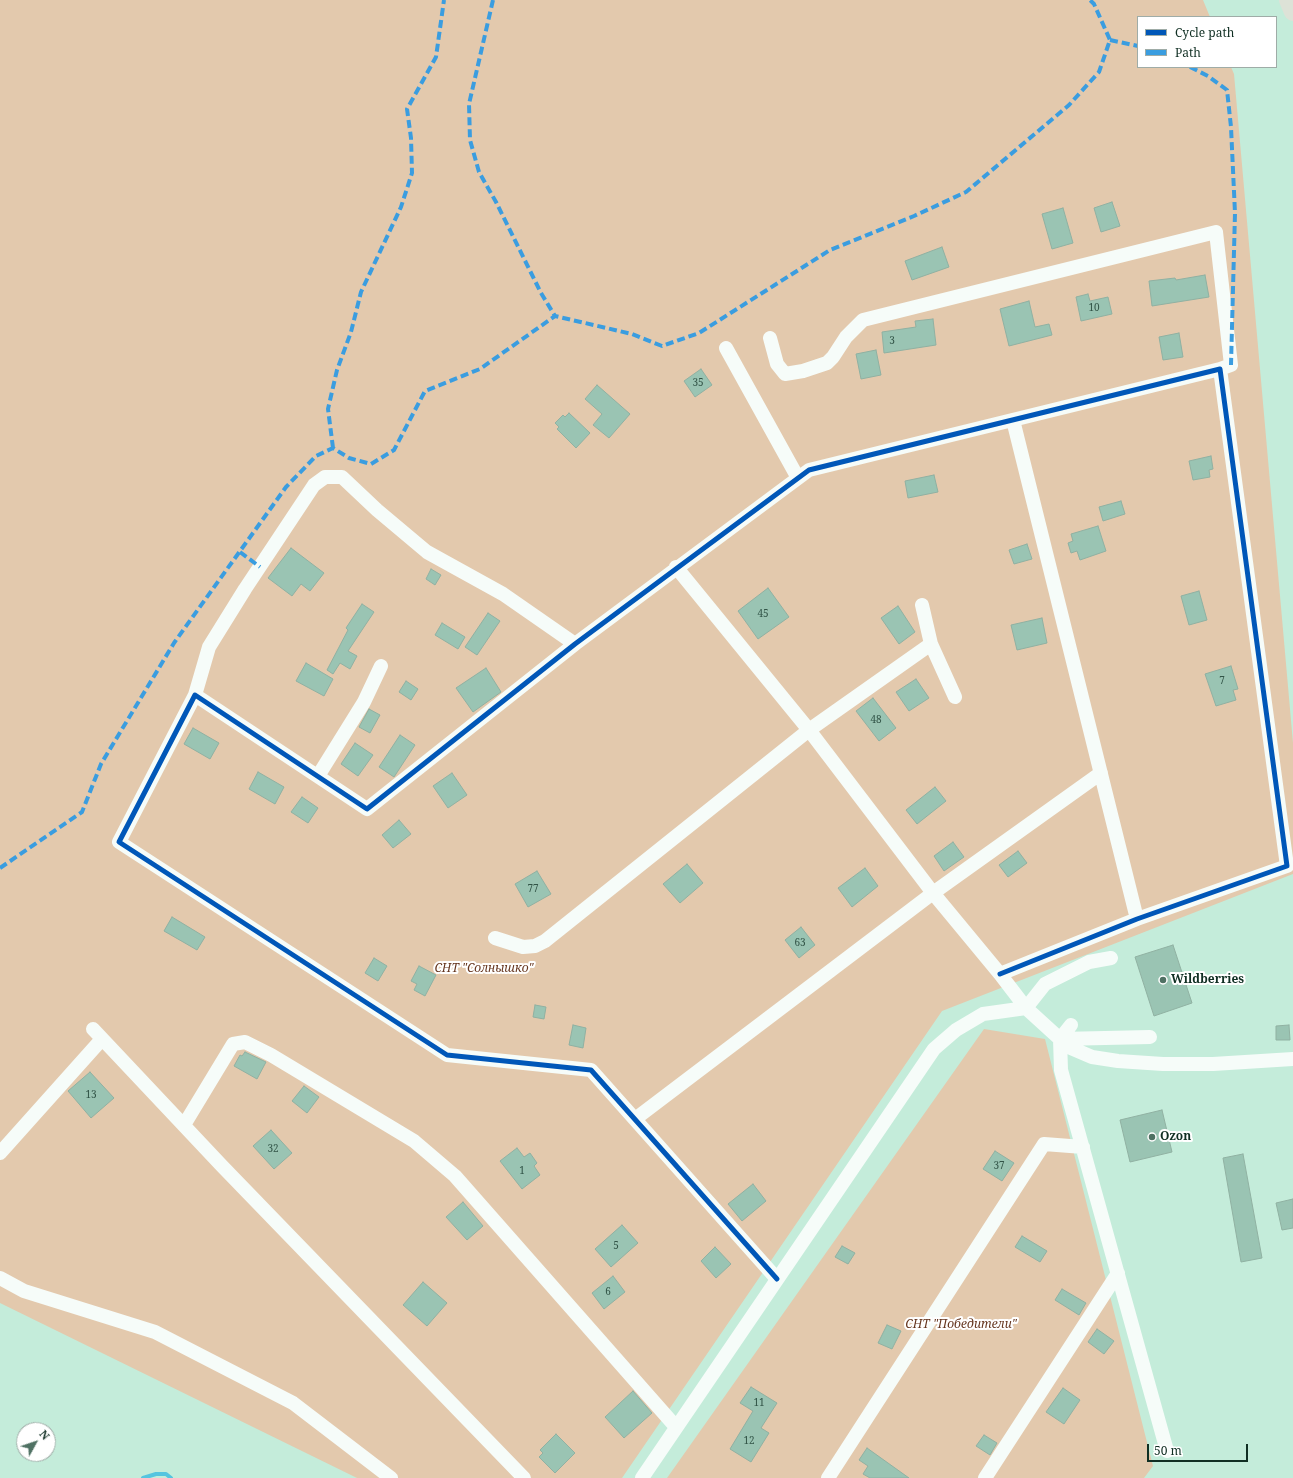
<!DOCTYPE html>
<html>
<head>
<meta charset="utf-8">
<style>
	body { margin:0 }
	#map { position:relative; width:1293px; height:1478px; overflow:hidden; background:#c4ecda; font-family:"Noto Serif",serif }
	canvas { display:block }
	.legend { position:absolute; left:1137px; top:16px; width:140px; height:52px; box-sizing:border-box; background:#fff; border:1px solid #9faca7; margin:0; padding:5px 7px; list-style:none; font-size:12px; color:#102f23 }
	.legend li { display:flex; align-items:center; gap:8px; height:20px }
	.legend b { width:20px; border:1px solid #9faca7 }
	.north { position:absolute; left:16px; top:1422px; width:40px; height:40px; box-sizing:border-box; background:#fff; border:1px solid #9faca7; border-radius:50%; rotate:50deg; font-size:11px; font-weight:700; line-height:16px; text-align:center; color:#102f23 }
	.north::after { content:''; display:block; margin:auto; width:14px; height:18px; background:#4f7163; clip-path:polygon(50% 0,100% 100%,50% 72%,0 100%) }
	.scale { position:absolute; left:1147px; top:1444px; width:101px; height:18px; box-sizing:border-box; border:2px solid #102f23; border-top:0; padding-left:5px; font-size:12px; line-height:14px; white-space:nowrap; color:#102f23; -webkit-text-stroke:3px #fff; paint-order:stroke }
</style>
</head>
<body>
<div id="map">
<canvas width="1293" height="1478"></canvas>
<ul class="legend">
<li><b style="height:5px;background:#0057b8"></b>Cycle path</li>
<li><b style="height:5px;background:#3a9de0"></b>Path</li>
</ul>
<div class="north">N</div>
<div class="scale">50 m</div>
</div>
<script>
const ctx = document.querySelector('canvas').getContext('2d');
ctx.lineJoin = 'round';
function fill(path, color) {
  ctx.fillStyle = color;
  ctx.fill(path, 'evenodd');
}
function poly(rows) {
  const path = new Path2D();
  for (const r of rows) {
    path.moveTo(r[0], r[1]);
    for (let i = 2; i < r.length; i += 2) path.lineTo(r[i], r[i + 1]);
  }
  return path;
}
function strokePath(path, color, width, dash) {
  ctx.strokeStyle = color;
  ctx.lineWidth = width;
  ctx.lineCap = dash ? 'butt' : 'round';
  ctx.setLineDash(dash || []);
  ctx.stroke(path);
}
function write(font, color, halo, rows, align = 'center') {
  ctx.font = font + ' "Noto Serif",serif';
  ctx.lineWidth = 4;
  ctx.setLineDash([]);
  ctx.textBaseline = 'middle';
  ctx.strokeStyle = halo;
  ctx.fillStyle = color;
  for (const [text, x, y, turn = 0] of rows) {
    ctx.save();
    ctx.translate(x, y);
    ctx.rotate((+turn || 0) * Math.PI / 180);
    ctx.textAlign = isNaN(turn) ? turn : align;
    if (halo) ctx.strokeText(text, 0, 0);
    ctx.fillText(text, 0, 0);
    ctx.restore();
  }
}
fill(poly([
	[0,0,1203,0,1210,17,1138,17,1138,67,1231,67,1234,74,1293,743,1293,874,942,1011,622,1478,357,1478,0,1303],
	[984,1029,1045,1039,1153,1466,1144,1478,667,1478]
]), '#e3c9ad');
strokePath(poly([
	[143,1478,156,1474,166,1474,171,1478]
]), '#55c5df', 4);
const building = poly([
	[1112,202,1120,226,1101,232,1094,208,1112,202],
	[1063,208,1073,243,1052,249,1042,214,1063,208],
	[942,247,949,267,912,280,905,261,942,247],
	[1205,275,1209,297,1152,306,1149,281,1175,278,1176,280,1205,275],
	[1088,294,1090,301,1108,297,1112,314,1081,321,1076,297,1088,294],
	[1029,301,1035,327,1049,324,1052,335,1009,346,1000,309,1029,301],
	[933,319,936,345,884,353,882,332,916,327,915,321,933,319],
	[1179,333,1183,357,1163,360,1159,337,1179,333],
	[876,350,881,375,861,379,856,354,876,350],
	[701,369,712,385,695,397,684,381,701,369],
	[597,385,630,414,609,438,593,425,602,414,585,399,597,385],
	[569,413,590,433,576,448,557,429,559,427,555,423,563,415,565,417,569,413],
	[1211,456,1213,469,1209,470,1210,477,1193,480,1189,461,1211,456],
	[934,475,938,492,908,498,905,481,934,475],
	[1121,501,1125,514,1103,521,1099,507,1121,501],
	[1098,526,1106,551,1080,560,1077,551,1071,553,1068,543,1073,541,1071,534,1098,526],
	[1027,544,1032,559,1014,564,1009,550,1027,544],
	[291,548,324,573,310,591,301,584,292,596,268,578,291,548],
	[431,569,441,575,435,585,426,579,431,569],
	[768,588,789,617,758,639,738,611,768,588],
	[1199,591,1207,620,1189,625,1181,596,1199,591],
	[362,604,374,612,348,651,357,656,350,669,340,663,333,674,327,670,348,630,346,628,362,604],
	[898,606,915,632,899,644,881,618,898,606],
	[488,613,500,621,477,655,465,647,488,613],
	[1042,618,1047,643,1017,650,1011,625,1042,618],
	[442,623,465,637,458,649,435,635,442,623],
	[306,663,333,679,324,696,296,681,306,663],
	[1231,666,1238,689,1233,690,1236,700,1216,706,1205,674,1231,666],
	[486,668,501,692,473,712,456,688,486,668],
	[916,679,929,698,909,711,896,692,916,679],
	[406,681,418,689,411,700,399,692,406,681],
	[873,698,896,728,879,741,856,711,873,698],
	[369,709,380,715,370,733,359,727,369,709],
	[193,728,219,743,210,759,184,744,193,728],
	[400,735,415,745,394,777,379,767,400,735],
	[355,743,373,755,358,776,341,764,355,743],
	[258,772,284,787,275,804,249,789,258,772],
	[452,773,467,795,448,808,433,786,452,773],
	[935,787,946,801,917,824,906,810,935,787],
	[302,797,318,808,308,823,291,812,302,797],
	[399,820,411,834,393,848,382,835,399,820],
	[953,842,964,857,944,871,934,856,953,842],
	[1018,851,1027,863,1008,877,999,865,1018,851],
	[687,864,703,883,680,903,663,884,687,864],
	[865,868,878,886,852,907,838,888,865,868],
	[537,871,551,894,528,907,515,884,537,871],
	[172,917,205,937,197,950,164,931,172,917],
	[801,927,815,945,799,958,785,940,801,927],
	[1173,945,1192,1003,1154,1016,1135,957,1173,945],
	[374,958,387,966,378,981,365,973,374,958],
	[419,966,436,975,425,996,414,990,417,984,411,981,419,966],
	[535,1005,546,1007,544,1019,533,1017,535,1005],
	[573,1025,586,1028,583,1048,569,1045,573,1025],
	[1289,1025,1290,1040,1276,1040,1276,1026,1289,1025],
	[245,1052,266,1062,257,1079,234,1066,240,1055,242,1056,245,1052],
	[90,1072,114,1098,91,1118,68,1091,90,1072],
	[304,1086,319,1097,307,1113,292,1101,304,1086],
	[1162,1110,1172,1152,1130,1162,1120,1120,1162,1110],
	[271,1130,292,1153,274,1169,253,1146,271,1130],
	[517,1148,524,1157,530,1153,537,1163,534,1166,540,1175,522,1189,500,1161,517,1148],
	[995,1151,1014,1163,1002,1181,983,1169,995,1151],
	[1243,1154,1262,1258,1241,1262,1223,1158,1243,1154],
	[753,1184,766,1201,742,1221,728,1204,753,1184],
	[1293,1199,1293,1228,1282,1230,1276,1203,1293,1199],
	[463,1202,483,1226,467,1240,446,1217,463,1202],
	[622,1225,638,1243,611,1267,595,1249,622,1225],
	[1022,1236,1047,1251,1040,1262,1015,1247,1022,1236],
	[842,1246,855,1253,848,1264,835,1257,842,1246],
	[715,1247,731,1264,716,1278,701,1261,715,1247],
	[613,1276,625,1292,604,1309,592,1293,613,1276],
	[423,1282,447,1303,427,1326,403,1305,423,1282],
	[1062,1289,1086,1303,1079,1315,1055,1300,1062,1289],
	[887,1325,901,1331,892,1349,878,1343,887,1325],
	[1097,1329,1114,1341,1104,1354,1088,1342,1097,1329],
	[751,1387,777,1403,761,1428,769,1433,751,1462,730,1449,753,1411,740,1403,751,1387],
	[1063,1388,1080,1400,1064,1424,1046,1412,1063,1388],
	[633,1391,652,1413,624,1438,605,1417,633,1391],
	[556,1434,575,1453,555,1473,539,1457,543,1453,540,1450,556,1434],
	[984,1435,997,1443,990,1455,976,1446,984,1435],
	[867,1448,909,1478,870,1478,863,1474,868,1466,859,1460,867,1448]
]);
fill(building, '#9ac4b3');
strokePath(building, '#90b1a2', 1);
strokePath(poly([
	[770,338,777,364,785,374,803,371,827,363,833,357,846,337,863,320,1216,232,1231,365,1220,369],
	[726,348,798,478],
	[1013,420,1137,919],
	[676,567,809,730,933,893,1000,974,1026,1008,1045,984,1089,962,1111,958],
	[922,605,931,644,955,697],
	[195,695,209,647,245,589,314,485,325,477,342,477,377,510,427,552,503,594,575,644],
	[318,776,364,702,381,666],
	[495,938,523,947,535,946,545,941,809,730,931,644],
	[1071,1025,1060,1039,1061,1070,1167,1451],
	[93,1029,222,1166,524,1478],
	[1060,1039,1150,1037],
	[635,1119,933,893,1101,773],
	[184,1125,233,1044,245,1042,271,1055,414,1141,455,1176,676,1427],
	[0,1153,102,1039],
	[0,1278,24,1291,155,1332,293,1403,391,1478],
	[777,1279,591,1070,447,1055,119,842,195,695,367,809,575,644,809,470,1220,369,1287,866,1137,919,1000,974],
	[642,1478,934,1049,956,1030,983,1014,1026,1008,1060,1039,1071,1048,1092,1057,1118,1061,1163,1064,1213,1064,1293,1059],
	[828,1478,1044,1144,1083,1147],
	[985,1478,1118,1273]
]), '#f6fcf9', 14);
strokePath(poly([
	[1288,0,1293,12]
]), '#dde2d7', 18);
strokePath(poly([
	[493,0,469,104,470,140,479,172,496,202,541,293,555,316],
	[1110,40,1138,46],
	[1190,67,1208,76,1227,90,1231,127,1235,213,1231,365],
	[333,448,328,409,337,370,351,332,361,292,401,207,412,173,411,138,407,109,436,57,444,0],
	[240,552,260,567],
	[0,868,82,812,101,764,174,643,286,487,316,456,333,448,349,458,371,464,394,450,425,391,480,369,555,316,632,334,662,346,699,333,830,250,914,216,966,192,1069,105,1099,72,1110,40,1094,4,1090,0]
]), '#3a9de0', 4, [8, 4]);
strokePath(poly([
	[777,1279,591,1070,447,1055,119,842,195,695,367,809,575,644,809,470,1220,369,1287,866,1137,919,1000,974]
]), '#0057b8', 5);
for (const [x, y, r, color] of [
	[1163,980,4,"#4f7163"],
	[1152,1137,4,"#4f7163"]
]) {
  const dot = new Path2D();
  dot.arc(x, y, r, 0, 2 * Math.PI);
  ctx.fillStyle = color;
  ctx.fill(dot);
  strokePath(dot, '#fff', 1.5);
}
write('10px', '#325447', null, [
	["10",1094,308],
	["3",892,341],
	["35",698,383],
	["45",763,614],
	["7",1222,681],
	["48",876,720],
	["77",533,889],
	["63",800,943],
	["13",91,1095],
	["32",273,1149],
	["37",999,1166],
	["1",522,1171],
	["5",616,1246],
	["6",608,1292],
	["11",759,1403],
	["12",749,1441]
]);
write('italic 12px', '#65351e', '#fff', [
	["СНТ \"Солнышко\"",484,969],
	["СНТ \"Победители\"",961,1325]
]);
write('bold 12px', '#102f23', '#fff', [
	["Wildberries",1171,980],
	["Ozon",1160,1137]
], 'left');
</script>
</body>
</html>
